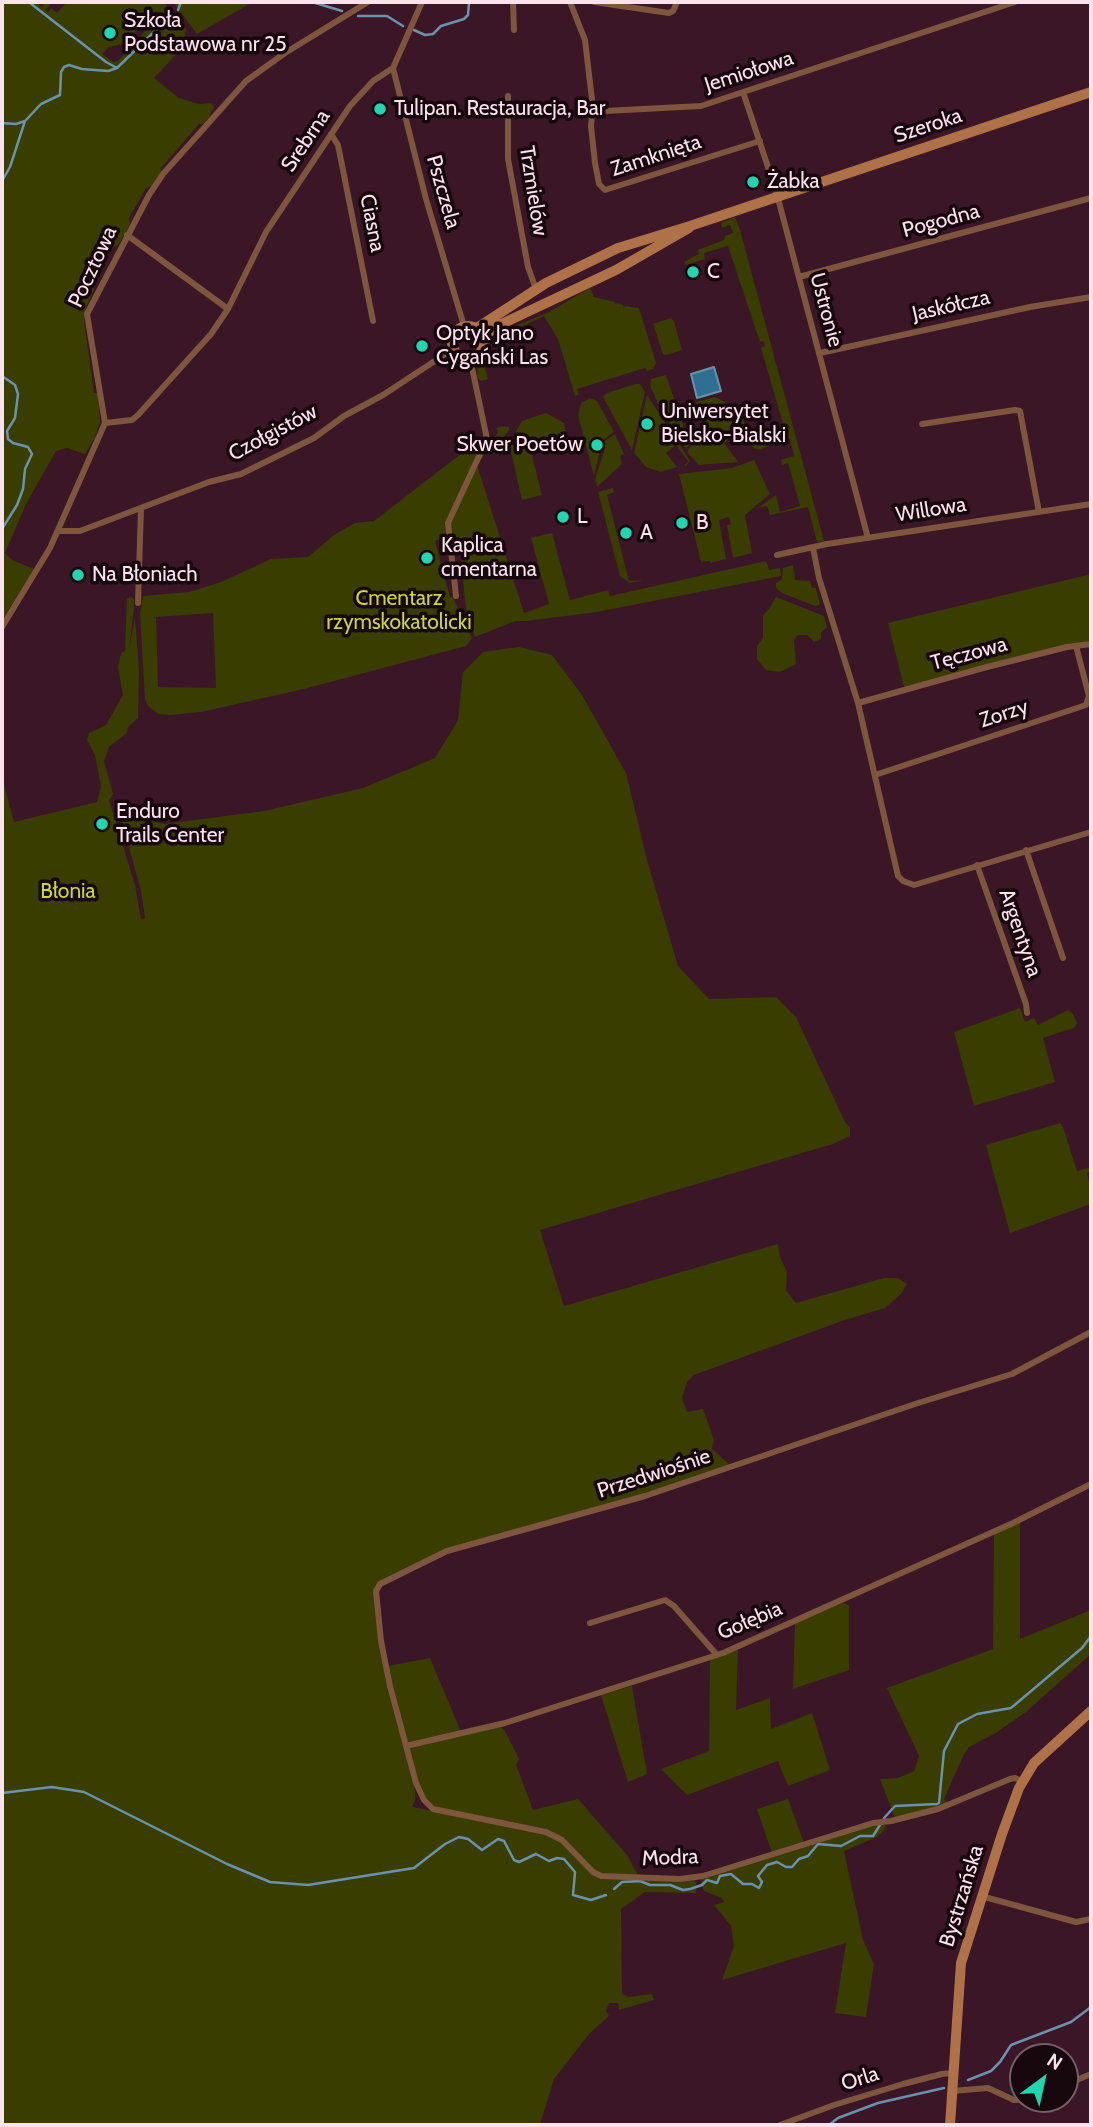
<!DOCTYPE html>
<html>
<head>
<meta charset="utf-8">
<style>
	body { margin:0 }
	#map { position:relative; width:1093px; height:2127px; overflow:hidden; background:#3a1627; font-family:Cabin,sans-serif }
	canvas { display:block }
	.frame { position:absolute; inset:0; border:4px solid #fce2ec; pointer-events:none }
	.north { position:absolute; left:1009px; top:2043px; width:70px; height:70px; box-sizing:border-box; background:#17080e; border:2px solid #735f67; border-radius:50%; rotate:33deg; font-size:19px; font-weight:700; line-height:28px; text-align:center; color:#fce2ec }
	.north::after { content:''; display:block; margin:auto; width:24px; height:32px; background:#21d5af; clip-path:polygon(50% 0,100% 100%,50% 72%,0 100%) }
</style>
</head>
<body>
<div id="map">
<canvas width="1093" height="2127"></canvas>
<div class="frame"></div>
<div class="north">N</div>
</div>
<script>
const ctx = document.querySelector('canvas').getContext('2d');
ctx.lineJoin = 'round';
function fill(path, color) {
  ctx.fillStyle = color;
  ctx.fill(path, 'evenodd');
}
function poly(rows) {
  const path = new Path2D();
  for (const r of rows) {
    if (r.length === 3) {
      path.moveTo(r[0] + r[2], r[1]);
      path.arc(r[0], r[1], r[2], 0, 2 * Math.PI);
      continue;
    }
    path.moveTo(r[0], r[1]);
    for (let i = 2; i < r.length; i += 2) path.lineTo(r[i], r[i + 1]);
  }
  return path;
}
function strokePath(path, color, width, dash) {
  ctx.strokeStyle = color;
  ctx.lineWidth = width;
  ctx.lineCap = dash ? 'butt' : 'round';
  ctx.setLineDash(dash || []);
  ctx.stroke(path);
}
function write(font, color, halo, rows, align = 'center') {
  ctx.font = font + ' Cabin,sans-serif';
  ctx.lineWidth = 7;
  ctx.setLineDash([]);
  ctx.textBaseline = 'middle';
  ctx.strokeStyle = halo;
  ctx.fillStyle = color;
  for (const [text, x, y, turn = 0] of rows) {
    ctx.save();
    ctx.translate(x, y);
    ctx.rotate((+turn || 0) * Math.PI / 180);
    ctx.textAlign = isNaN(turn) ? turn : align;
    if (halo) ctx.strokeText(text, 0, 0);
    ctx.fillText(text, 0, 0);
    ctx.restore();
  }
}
fill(poly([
	[2,2,40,2,39,5,42,7,46,2,52,2,46,10,48,12,51,8,57,13,67,2,164,2,186,29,184,46,154,78,179,98,199,104,211,103,214,107,210,114,211,115,203,124,199,124,161,168,161,172,152,186,146,188,129,218,130,224,118,245,113,247,93,283,94,290,86,308,84,321,94,393,98,393,100,422,94,439,85,454,67,448,56,451,26,504,5,553,12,560,34,569,2,620],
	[156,11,161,13,118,61,113,62,102,54,109,47,124,44],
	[173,2,253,2,197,34],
	[735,217,740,230,824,541,817,542,808,507,770,515,767,506,758,508,776,495,780,512,800,506,788,463,782,465,781,460,794,456,790,439,783,440,782,436,786,434,761,348,765,346,763,341,760,342,728,246,704,253,705,259,686,265,684,262,699,254,698,250,724,240,725,236,733,233,730,225,722,228,721,223],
	[590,288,594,297,615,302,616,305,617,303,623,305,624,308,625,306,639,308,656,363,653,369,647,371,645,368,577,389,579,395,575,396,558,339,544,316,493,340,490,354,483,362,488,379,481,381,477,378,478,364,486,357,496,334,549,312],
	[671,318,674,321,682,350,666,355,663,354,653,324],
	[666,375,686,434,700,428,686,449,658,403,650,386,651,379],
	[635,384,640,384,645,392,632,450,603,397,607,393],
	[647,395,690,461,686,466,684,466,688,461,676,445,666,453,677,467,661,472,646,467,634,453],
	[715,397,725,402,738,433,724,443,738,462,699,465,687,452,703,429,696,402],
	[590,398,597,401,614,432,601,441,598,438,591,439,601,445,594,476,578,415,581,403],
	[739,405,747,434,761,430,763,436,771,434,773,443,760,450,753,448,737,422,732,409],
	[546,413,564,423,566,434,529,444,542,495,522,500,509,443,522,421],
	[503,426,509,427,509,430,495,449,484,455,477,465,524,613,549,604,531,538,552,533,570,600,608,590,610,596,766,561,769,570,780,568,781,576,597,612,526,621,515,621,475,637,466,611,459,537,454,537,450,529,450,521,469,479,489,443,492,442,498,432,496,428],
	[615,434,624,454,620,456,622,464,597,487,595,479,605,448,602,443],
	[484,436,484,441,455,505,448,536,435,541,450,597,453,597,472,638,466,646,304,689,201,712,171,715,158,714,147,705,145,699,140,613,143,596,189,592,221,582,271,559,308,557,334,535,355,523,374,521],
	[213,613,216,688,158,687,156,617],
	[754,460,770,494,745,515,752,553,733,558,727,525,731,524,729,517,719,520,726,559,710,563,710,561,701,562,679,474,732,468],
	[613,488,614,492,607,495,629,581,644,580,630,583,620,576,598,492],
	[793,565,795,580,810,581,812,588,816,588,820,605,815,606,782,593,776,588,776,583,782,579,783,568],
	[1091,574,1091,641,904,687,888,623],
	[131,597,134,599,134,606,129,650,135,617,139,669,138,718,128,727,127,733,109,747,104,761,113,794,109,800,135,885,141,919,145,918,141,891,122,821,134,815,164,824,264,811,363,788,435,758,458,720,463,672,483,652,519,647,552,655,582,695,626,773,647,860,678,966,709,999,776,997,796,1017,845,1122,850,1128,850,1136,833,1144,540,1230,564,1306,778,1244,780,1257,787,1272,786,1290,796,1303,884,1278,898,1278,907,1284,901,1294,885,1308,842,1321,694,1375,687,1382,682,1398,687,1412,703,1409,714,1440,712,1449,731,1466,673,1485,478,1540,375,1586,374,1597,415,1792,415,1800,412,1807,538,1831,561,1842,599,1879,694,1880,696,1882,696,1893,645,1892,621,1909,622,1994,629,1997,652,1994,654,2000,619,2010,618,2003,609,2003,606,2011,609,2016,590,2033,554,2079,540,2125,2,2125,2,777,14,822,97,802,101,787,95,755,87,740,89,733,106,725,123,695,118,667,121,653,125,651,127,599],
	[776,597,824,616,827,627,821,633,821,639,814,642,807,635,798,635,794,640,796,664,780,672,766,670,757,659,757,646,763,638,763,615,769,609],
	[1020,1008,1025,1022,1034,1018,1038,1025,1068,1010,1073,1014,1077,1023,1074,1028,1043,1038,1055,1082,974,1106,954,1032],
	[1060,1123,1063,1127,1077,1171,1091,1167,1091,1171,1087,1173,1091,1190,1091,1204,1010,1233,986,1145],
	[1020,1522,1020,1639,1091,1610,1091,1654,1026,1712,994,1734,969,1747,964,1754,944,1799,948,1803,895,1818,880,1779,898,1778,914,1771,919,1756,887,1688,993,1649,994,1534],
	[842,1603,849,1605,849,1670,793,1689,795,1623],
	[738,1650,736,1710,770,1698,771,1729,812,1713,830,1770,788,1786,778,1761,687,1795,661,1769,709,1751,710,1660],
	[430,1658,461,1732,408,1744,388,1666],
	[632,1686,647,1774,628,1782,601,1695],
	[501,1727,505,1731,519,1759,516,1765,533,1810,578,1799,627,1855,638,1875,605,1875,597,1873,547,1829,435,1807,427,1799,420,1789,409,1747],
	[788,1799,804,1843,772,1853,757,1809],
	[884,1823,886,1828,877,1837,844,1851,863,1940,874,1964,866,2017,835,2013,846,1943,722,1980,734,1946,731,1926,714,1905,724,1902,722,1898,704,1891,701,1883,703,1879,873,1825]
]), '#393d00');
const water = poly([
	[714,367,721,391,697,398,691,374,714,367]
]);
fill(water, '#2d7092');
strokePath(water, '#6b92ad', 2);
strokePath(poly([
	[224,2,230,2],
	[312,2,342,11],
	[30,3,106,62,117,68],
	[178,10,181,2],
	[358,16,387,16,403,26],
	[414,30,425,35,433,34,441,26,464,19,468,15,469,2],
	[2,123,16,124,25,121],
	[2,181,10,167,25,121,41,104,60,95,61,72,64,67,69,65,82,69,108,71,117,68,158,28,171,22],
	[2,346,2,356],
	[2,376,15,385,18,394,15,418,7,431,8,439,13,443,28,447,32,454,25,469,23,489,17,505,2,529],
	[2,1793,52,1787,84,1792,227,1864,270,1882,308,1885,414,1868,445,1844,459,1837,468,1839,482,1850,498,1839,504,1841,514,1860,519,1862,536,1854,549,1861,557,1858,564,1859,575,1872,573,1895,591,1900,606,1895],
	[614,1889,622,1882,640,1881,650,1885,670,1885,683,1890,690,1889,702,1885,707,1880,717,1883,720,1876,731,1874,743,1884,752,1884,759,1888,762,1882,758,1876,767,1865,777,1862,786,1867,792,1867,799,1859,808,1856,818,1844,841,1846,860,1836,873,1836,885,1817,895,1806,937,1804,939,1803,944,1751,958,1724,977,1714,1011,1708,1082,1648,1091,1636],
	[968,2080,991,2071,1000,2062,1011,2045,1071,2022,1091,2007],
	[829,2125,838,2118,878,2103,944,2088]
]), '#6b92ad', 2.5);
strokePath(poly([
	[513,2,514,30],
	[570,2,585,40,593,108,605,111,701,106,1015,2],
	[594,2,669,13,673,11,677,2],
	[393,68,426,199,464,326],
	[743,92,776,191,868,538],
	[508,96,508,159,528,267,536,289],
	[593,108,591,126,595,163,599,184,605,190,760,141],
	[331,134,338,145,373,321],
	[127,235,228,309],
	[799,277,1091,198],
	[820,353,1030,307,1091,297],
	[105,423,132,420,138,415,211,334,228,309,266,232,350,106,373,81,393,68,422,2],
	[922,424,1015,410,1020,411,1039,512],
	[58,531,80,531,209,482,241,474,314,438,344,416,383,395,453,349],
	[813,548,819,578,858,703,898,876,903,881,914,885,1091,832],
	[777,555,827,544,1091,504],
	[456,596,448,523,487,439,470,358],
	[138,603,141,508],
	[2,627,50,548,105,423,87,314,149,195,163,174,246,81,285,53,368,2],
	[858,703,983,668,1067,647,1091,644],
	[875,775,1086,705,1089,696,1076,646],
	[1026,850,1063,958],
	[977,865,1026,1004,1027,1013],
	[590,1623,665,1600,674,1606,717,1655],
	[406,1746,505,1723,723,1653,1013,1523,1091,1484],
	[1022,1781,1015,1778,1010,1779,938,1809,891,1821,873,1823,703,1876,680,1879,601,1876,593,1872,562,1840,546,1832,433,1809,424,1800,416,1783,390,1686,381,1641,376,1591,380,1584,447,1551,645,1496,915,1404,1012,1374,1091,1332],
	[981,1896,1076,1922,1091,1919],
	[1065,2085,1091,2074],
	[952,2091,988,2088,1014,2100,1030,2099],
	[780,2125,834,2105,903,2084,942,2074,953,2073]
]), '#7d563d', 6);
strokePath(poly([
	[468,342,16],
	[477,328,546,283,618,248,690,226,1091,92],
	[484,338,493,328,616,270,689,228],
	[950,2125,961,1963,1002,1834,1019,1788,1034,1763,1091,1711]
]), '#af7248', 10);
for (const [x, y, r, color] of [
	[110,33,7,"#21d5af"],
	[380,109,7,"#21d5af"],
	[753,182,7,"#21d5af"],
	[693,272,7,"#21d5af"],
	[422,346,7,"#21d5af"],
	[647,424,7,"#21d5af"],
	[597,445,7,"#21d5af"],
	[563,517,7,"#21d5af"],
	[682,523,7,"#21d5af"],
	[626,533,7,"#21d5af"],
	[427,558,7,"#21d5af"],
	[78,575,7,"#21d5af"],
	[102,824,7,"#21d5af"]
]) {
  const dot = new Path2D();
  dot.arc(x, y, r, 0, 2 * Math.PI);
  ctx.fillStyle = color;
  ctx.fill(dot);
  strokePath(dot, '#17080e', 2.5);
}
write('21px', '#fce2ec', '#17080e', [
	["Szkoła",124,21],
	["Podstawowa nr 25",124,45],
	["Tulipan. Restauracja, Bar",394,109],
	["Żabka",767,182],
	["C",707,272],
	["Optyk Jano",436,334],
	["Cygański Las",436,358],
	["Uniwersytet",661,412],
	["Bielsko-Bialski",661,436],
	["Skwer Poetów",583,445,"right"],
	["L",577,517],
	["B",696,523],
	["A",640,533],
	["Kaplica",441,546],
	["cmentarna",441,570],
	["Na Błoniach",92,575],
	["Enduro",116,812],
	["Trails Center",116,836]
], 'left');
write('21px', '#fce2ec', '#17080e', [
	["Jemiołowa",749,72,-18],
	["Szeroka",928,126,-18],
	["Srebrna",306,141,-56],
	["Zamknięta",656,156,-18],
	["Trzmielów",533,191,81],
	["Pszczela",443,192,74],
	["Pogodna",941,221,-15],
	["Ciasna",372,223,79],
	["Pocztowa",93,267,-65],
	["Jaskółcza",951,306,-13],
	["Ustronie",826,310,75],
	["Czołgistów",273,433,-28],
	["Willowa",931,510,-9],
	["Tęczowa",969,654,-15],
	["Zorzy",1004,714,-18],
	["Argentyna",1020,933,71],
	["Przedwiośnie",654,1474,-18],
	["Gołębia",750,1621,-23],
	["Modra",670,1858,-2],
	["Bystrzańska",962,1896,-73],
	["Orla",860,2079,-17]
]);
write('21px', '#cbd638', '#17080e', [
	["Cmentarz",399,599],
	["rzymskokatolicki",399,623],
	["Błonia",68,892]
]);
</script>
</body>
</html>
